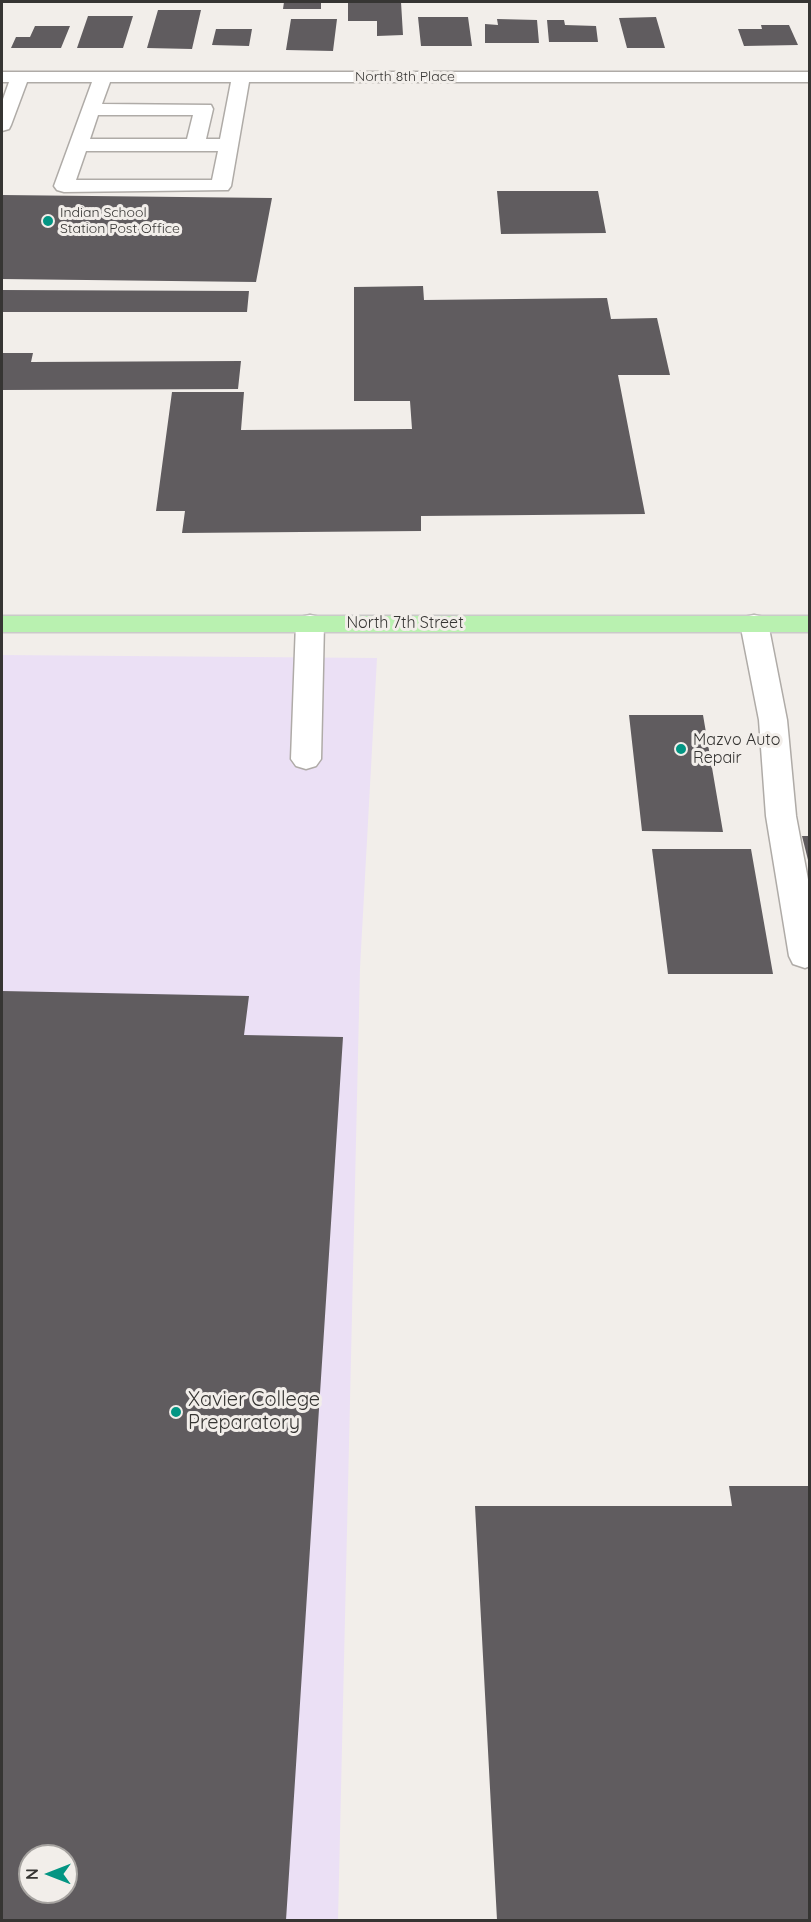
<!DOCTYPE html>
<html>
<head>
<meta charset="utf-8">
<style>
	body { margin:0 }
	#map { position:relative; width:811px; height:1922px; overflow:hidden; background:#f2eeea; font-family:Quicksand,sans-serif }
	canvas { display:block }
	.frame { position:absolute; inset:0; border:3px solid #363533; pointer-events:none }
	.north { position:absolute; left:18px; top:1844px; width:60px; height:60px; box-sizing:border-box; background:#f2eeea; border:2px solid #a7a4a1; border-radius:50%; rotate:270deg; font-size:16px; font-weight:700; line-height:24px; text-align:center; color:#363533 }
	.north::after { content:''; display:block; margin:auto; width:21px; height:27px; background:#039583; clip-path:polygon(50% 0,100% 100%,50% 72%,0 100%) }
</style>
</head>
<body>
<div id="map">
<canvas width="811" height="1922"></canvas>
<div class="frame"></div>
<div class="north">N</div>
</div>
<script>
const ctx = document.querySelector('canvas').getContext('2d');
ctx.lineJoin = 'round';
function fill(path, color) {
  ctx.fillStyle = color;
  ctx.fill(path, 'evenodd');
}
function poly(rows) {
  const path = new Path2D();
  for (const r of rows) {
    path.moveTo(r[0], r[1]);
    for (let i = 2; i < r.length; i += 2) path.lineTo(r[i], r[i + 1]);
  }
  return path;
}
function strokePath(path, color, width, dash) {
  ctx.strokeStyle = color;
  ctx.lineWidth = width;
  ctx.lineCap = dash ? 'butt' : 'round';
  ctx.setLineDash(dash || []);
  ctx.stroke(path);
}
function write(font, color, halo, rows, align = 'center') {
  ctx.font = font + ' Quicksand,sans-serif';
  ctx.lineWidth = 6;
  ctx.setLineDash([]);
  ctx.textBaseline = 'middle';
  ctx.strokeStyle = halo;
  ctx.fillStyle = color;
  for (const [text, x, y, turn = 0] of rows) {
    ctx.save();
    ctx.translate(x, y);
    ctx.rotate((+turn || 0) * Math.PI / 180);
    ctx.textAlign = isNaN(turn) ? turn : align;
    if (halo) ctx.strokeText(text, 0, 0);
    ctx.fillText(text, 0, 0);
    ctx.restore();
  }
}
fill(poly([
	[2,655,377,658,360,968,338,1920,2,1920],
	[30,1856,66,1856,66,1892,30,1892]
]), '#ebe0f5');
fill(poly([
	[284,2,321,2,321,9,283,9],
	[348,2,401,2,403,35,377,36,377,21,348,21],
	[158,10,201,10,192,49,147,48],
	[88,16,133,16,123,48,77,48],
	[418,17,468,17,472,46,421,46],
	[656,17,665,48,627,48,619,18],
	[291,19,337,19,333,51,286,50],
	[497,19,537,20,539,43,485,43,485,24,498,25],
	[547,20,564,20,565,25,596,26,598,42,549,42],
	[761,25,789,25,798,45,744,46,738,29,762,29],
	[35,26,70,26,61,48,11,48,16,37,30,37],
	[216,29,252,29,249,46,212,45],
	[497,191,598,191,606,233,501,234],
	[2,195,272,198,256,282,2,279],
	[423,286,424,300,607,298,611,319,657,318,670,375,618,375,645,514,421,516,421,531,182,533,185,511,156,511,172,392,244,392,241,430,412,429,410,401,354,401,354,287],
	[2,290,249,291,247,312,2,312],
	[2,353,33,353,31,362,241,361,238,389,2,390],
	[629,715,703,715,723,832,642,831],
	[802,836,810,836,810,864,809,864],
	[652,849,751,849,773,974,668,974],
	[2,991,249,996,244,1035,343,1037,286,1920,2,1920],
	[30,1856,66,1856,66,1892,30,1892],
	[729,1486,810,1486,810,1920,497,1920,475,1506,732,1506]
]), '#605c5f');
const minor = poly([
	[2,72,810,72,810,82,249,82,231,186,228,190,64,192,57,190,54,186,92,82,27,82,11,125,9,129,2,131,2,102,9,82,2,82,2,72],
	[110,82,231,82,220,139,206,139,213,109,211,105,102,104,110,82],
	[98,115,193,115,187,139,90,139,98,115],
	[86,151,218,151,212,180,76,180,86,151],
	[310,615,320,617,324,623,321,759,316,766,306,769,296,766,291,759,296,623,300,617,310,615],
	[754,615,764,617,768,623,787,720,796,816,810,890,810,966,805,968,793,964,789,956,766,816,759,720,740,623,744,617,754,615]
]);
const major = poly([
	[2,616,810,616,810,632,2,632,2,616]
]);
strokePath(minor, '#afaba7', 3);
strokePath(major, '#cbcaca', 3);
fill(minor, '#fff');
fill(major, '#b9f1b0');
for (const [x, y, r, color] of [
	[48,221,6,"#039583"],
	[681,749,6,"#039583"],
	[176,1412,6,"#039583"]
]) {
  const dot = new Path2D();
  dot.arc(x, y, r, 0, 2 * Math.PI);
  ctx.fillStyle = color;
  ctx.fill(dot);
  strokePath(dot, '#f2eeea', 2);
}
write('14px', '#363533', '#f2eeea', [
	["North 8th Place",405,77]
]);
write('14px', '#363533', '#f2eeea', [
	["Indian School",60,213],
	["Station Post Office",60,229]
], 'left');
write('16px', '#363533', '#f2eeea', [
	["North 7th Street",405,623]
]);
write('16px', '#363533', '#f2eeea', [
	["Mazvo Auto",693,740],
	["Repair",693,758]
], 'left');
write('20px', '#363533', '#f2eeea', [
	["Xavier College",188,1400],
	["Preparatory",188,1423]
], 'left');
</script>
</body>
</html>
